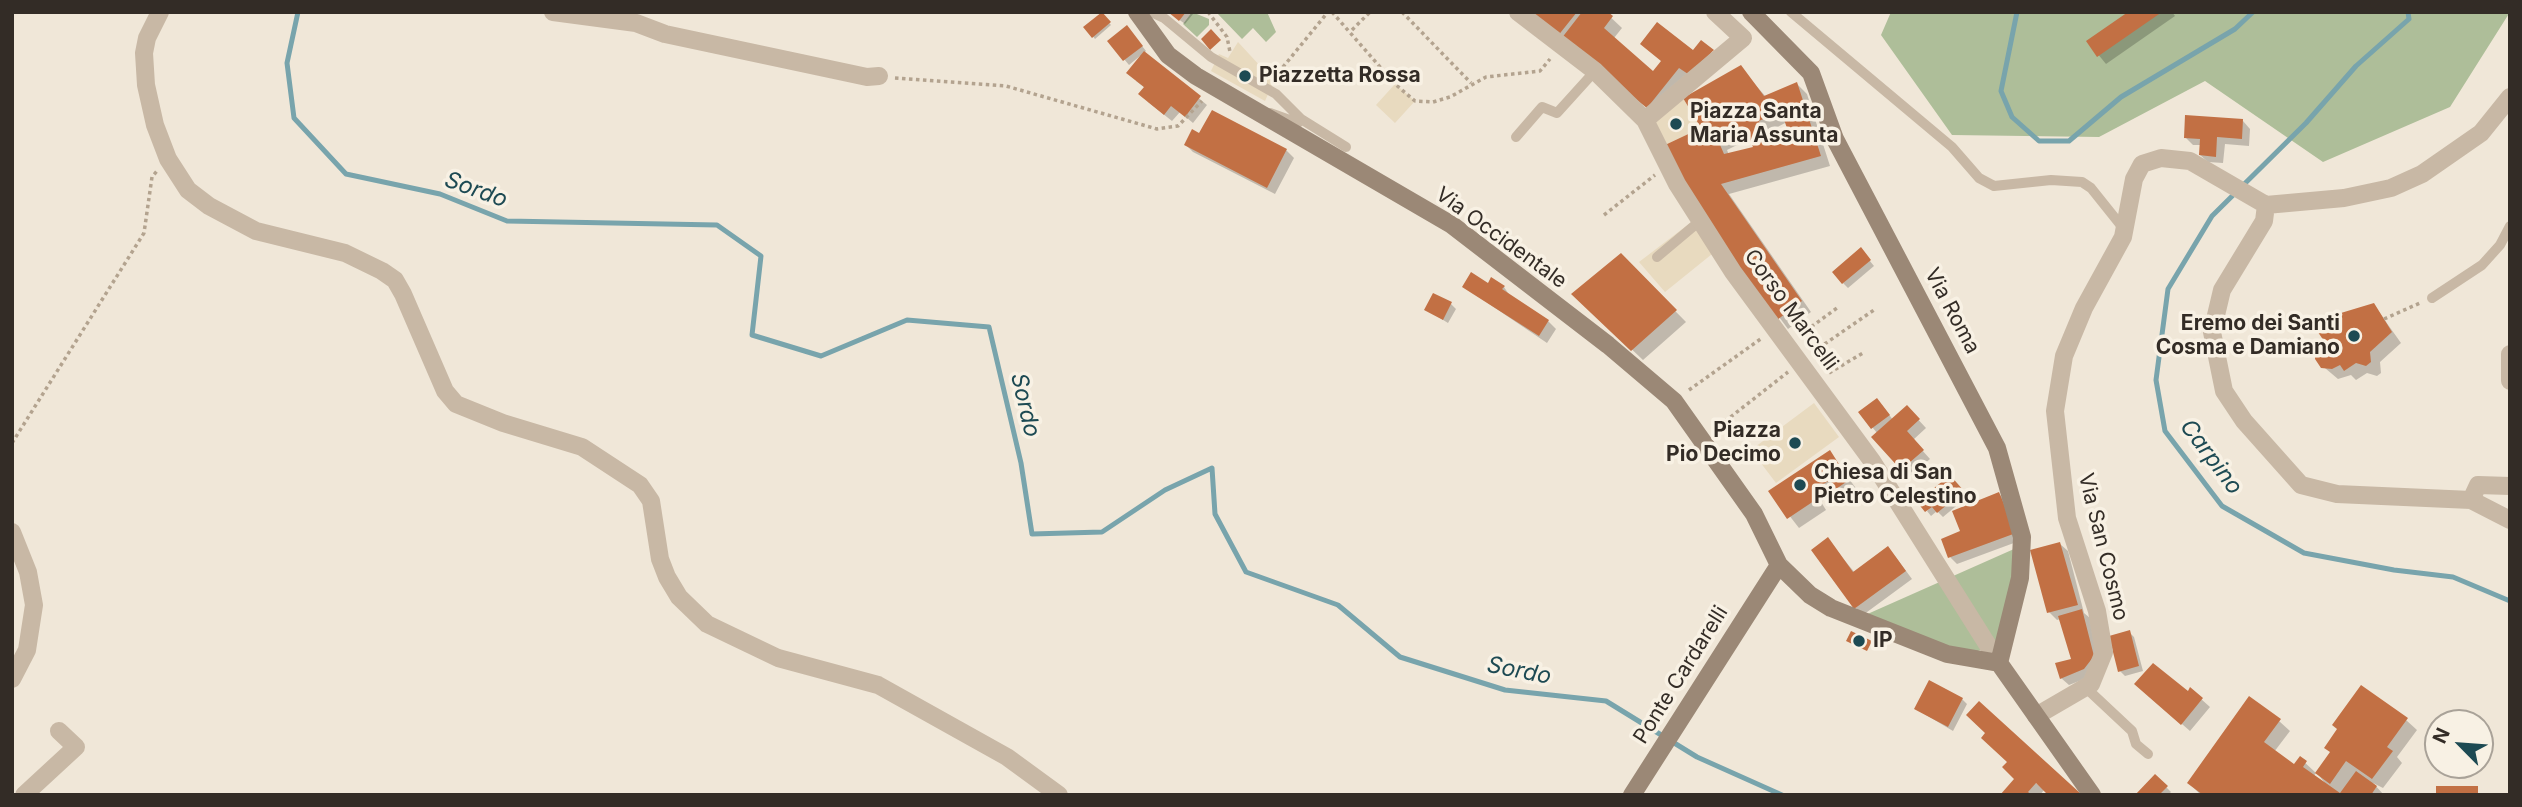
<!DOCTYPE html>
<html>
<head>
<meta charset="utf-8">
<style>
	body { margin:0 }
	#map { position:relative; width:2522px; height:807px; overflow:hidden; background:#f0e7d8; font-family:Inter,sans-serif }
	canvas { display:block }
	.frame { position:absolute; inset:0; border:14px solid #332c26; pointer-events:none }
	.north { position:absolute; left:2424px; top:709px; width:70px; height:70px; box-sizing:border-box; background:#f8f1e4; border:2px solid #a9a298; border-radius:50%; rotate:295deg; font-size:19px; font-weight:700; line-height:28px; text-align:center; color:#332c26 }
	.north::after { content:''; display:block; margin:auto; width:24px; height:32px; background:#1d4a53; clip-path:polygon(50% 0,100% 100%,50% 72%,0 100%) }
</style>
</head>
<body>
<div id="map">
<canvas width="2522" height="807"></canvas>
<div class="frame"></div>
<div class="north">N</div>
</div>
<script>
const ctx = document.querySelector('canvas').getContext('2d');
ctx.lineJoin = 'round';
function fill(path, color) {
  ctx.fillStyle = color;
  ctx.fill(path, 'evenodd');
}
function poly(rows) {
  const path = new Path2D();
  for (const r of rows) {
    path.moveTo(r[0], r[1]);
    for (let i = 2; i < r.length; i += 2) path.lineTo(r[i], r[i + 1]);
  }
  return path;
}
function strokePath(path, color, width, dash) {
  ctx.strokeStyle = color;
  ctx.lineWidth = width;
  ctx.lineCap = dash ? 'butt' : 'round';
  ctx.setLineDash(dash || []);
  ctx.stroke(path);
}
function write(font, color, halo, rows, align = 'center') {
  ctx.font = font + ' Inter,sans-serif';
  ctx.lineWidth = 7;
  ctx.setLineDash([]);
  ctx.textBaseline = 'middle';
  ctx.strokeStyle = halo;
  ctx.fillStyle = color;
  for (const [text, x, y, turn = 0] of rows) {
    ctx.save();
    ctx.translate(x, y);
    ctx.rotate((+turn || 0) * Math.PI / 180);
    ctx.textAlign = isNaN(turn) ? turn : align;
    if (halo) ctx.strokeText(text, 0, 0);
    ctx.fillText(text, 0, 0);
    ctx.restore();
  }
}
fill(poly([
	[1192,12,1209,19,1209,25,1197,37,1183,24],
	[1216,12,1267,12,1276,32,1266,42,1253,28,1242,39],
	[1891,12,2510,12,2450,107,2323,162,2205,81,2099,137,1952,135,1881,35],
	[2014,549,2016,568,1996,642,1989,648,1974,652,1956,652,1863,616]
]), '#aebe99');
fill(poly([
	[1238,42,1274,81,1265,101,1211,71,1219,54,1228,58],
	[1395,84,1415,101,1395,123,1376,105],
	[1683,98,1701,128,1665,145,1651,121],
	[1694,220,1717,250,1665,292,1639,262],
	[1814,403,1839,437,1776,483,1751,450]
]), '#e8dabf');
fill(poly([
	[1169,12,1191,12,1193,14,1185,24],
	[1527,12,1548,12,1554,17,1558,12,1605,12,1622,28,1614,38,1653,73,1693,53,1701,43,1722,62,1658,117],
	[2131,12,2172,12,2175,16,2106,64,2088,42],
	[1101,14,1111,25,1095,39,1086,27],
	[1131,32,1146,51,1144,53,1207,105,1193,123,1180,112,1172,121,1148,102,1145,88,1136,81,1140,56,1129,65,1109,41],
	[1740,67,1766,97,1797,84,1807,94,1830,166,1729,194,1811,312,1788,329,1725,244,1704,129],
	[1787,122,1790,132,1771,139,1768,132],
	[1751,138,1755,148,1729,155,1727,150],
	[2243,121,2250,129,2249,146,2225,144,2223,163,2208,162,2200,155,2201,145,2193,145,2185,137],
	[1200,136,1286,150,1294,158,1275,194,1193,152,1186,145],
	[1865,255,1874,266,1848,288,1843,283],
	[1621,256,1686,322,1643,360,1584,304],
	[1489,285,1504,287,1510,296,1548,321,1556,329,1547,343,1464,287],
	[1451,304,1456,309,1448,323,1427,310],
	[2374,305,2401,343,2380,362,2381,373,2377,376,2367,373,2356,380,2351,375,2338,379,2319,363,2326,341],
	[1882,405,1893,420,1914,415,1926,428,1913,440,1930,459,1909,477,1873,437,1877,433,1860,412],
	[1829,452,1858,491,1848,498,1840,490,1821,502,1826,510,1799,528,1771,492],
	[1955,482,1967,497,1943,517,1937,511,1931,516,1927,511],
	[1999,494,2007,502,2022,540,1957,564,1950,557,1962,532],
	[1828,540,1855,573,1895,556,1912,579,1863,615,1856,608],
	[2060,544,2068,551,2084,613,2090,618,2102,661,2092,676,2069,685,2061,678,2073,660,2061,619,2057,620,2049,612],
	[2129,632,2134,637,2143,671,2125,676,2120,671],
	[2191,690,2210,707,2190,731,2144,691,2188,693],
	[1962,699,1967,704,1953,731,1916,709],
	[2406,720,2417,730,2397,757,2402,763,2383,788,2373,783,2384,795,2201,795,2189,783,2279,721,2290,731,2274,752,2295,767,2301,759,2316,773,2314,776,2328,787,2317,773],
	[1983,738,2044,790,2040,795,2002,795,2017,779,2009,762],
	[2155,776,2171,792,2168,795,2137,795]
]), '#0003');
strokePath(poly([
	[298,12,287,63,294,118,346,174,440,194,507,221,717,225,761,256,752,335,821,356,907,320,989,327,1021,463,1032,534,1102,532,1165,490,1212,468,1215,514,1246,572,1338,605,1400,657,1505,690,1606,701,1697,757,1782,795],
	[2017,12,2001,91,2012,117,2039,141,2069,141,2121,97,2235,29,2253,12],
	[2408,12,2409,19,2356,66,2306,123,2212,216,2168,289,2156,380,2165,431,2222,506,2304,553,2394,570,2453,577,2510,601]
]), '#78a4ac', 5);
fill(poly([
	[1102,12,1111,22,1092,38,1083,27],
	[1168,12,1186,12,1179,21],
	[1526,12,1554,14,1577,12,1557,37],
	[1582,12,1608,12,1613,16,1604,28,1653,71,1661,61,1640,44,1657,22,1693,50,1701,40,1714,50,1688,74,1679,68,1647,108,1561,39],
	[2128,12,2162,12,2097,57,2086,41],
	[1127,25,1143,46,1123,61,1107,41],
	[1211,29,1221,40,1210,50,1201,39],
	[1144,51,1201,96,1185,117,1171,106,1164,115,1138,94,1144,87,1126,73],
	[1741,65,1764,96,1797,82,1821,156,1721,184,1802,301,1777,320,1723,245,1681,178,1665,145,1701,128,1683,98],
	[1781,111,1788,131,1766,139,1759,121],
	[1745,127,1753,147,1724,154,1718,140],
	[1212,110,1287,149,1267,188,1184,145,1192,129,1199,133],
	[2185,115,2243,119,2242,139,2217,137,2216,157,2199,155,2200,139,2184,138],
	[1861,247,1871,260,1842,284,1832,272],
	[1621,253,1677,310,1631,351,1571,294],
	[1471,272,1488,283,1491,277,1505,286,1502,289,1549,320,1539,336,1462,287],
	[1433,293,1452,302,1443,320,1424,310],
	[2374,303,2392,332,2370,352,2371,362,2366,366,2356,363,2344,371,2340,365,2332,369,2321,368,2315,359,2315,353,2324,341,2311,322],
	[1877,398,1890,415,1871,429,1858,412],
	[1907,405,1920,419,1907,431,1924,450,1901,470,1871,437],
	[1830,450,1849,480,1836,489,1830,480,1812,491,1817,499,1787,519,1768,491],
	[1950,475,1964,491,1937,513,1932,507,1925,512,1917,502],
	[1999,492,2016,533,1948,558,1941,539,1960,531,1952,511],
	[1828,537,1853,572,1888,546,1906,571,1854,609,1811,550],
	[2060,542,2078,605,2047,613,2030,550],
	[2082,609,2094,656,2084,669,2060,679,2055,663,2071,659,2058,616],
	[2130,630,2139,666,2118,672,2109,636],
	[1851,631,1872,641,1867,651,1846,641],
	[2153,663,2188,691,2190,687,2203,698,2181,725,2134,684],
	[1929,680,1963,698,1948,727,1914,709],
	[2361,685,2408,718,2387,747,2393,751,2372,779,2346,761,2330,784,2315,773,2330,752,2324,748,2337,729,2332,725],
	[2249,696,2281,719,2264,742,2294,764,2300,756,2307,761,2303,767,2340,793,2356,771,2377,786,2371,795,2203,795,2187,783],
	[1979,701,2080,793,2079,795,2048,795,2036,783,2028,792,2032,795,2000,795,2014,779,2002,767,2007,762,1981,738,1985,733,1966,715],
	[2155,774,2168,786,2159,795,2135,795],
	[2436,786,2478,786,2478,795,2436,795]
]), '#c27044');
strokePath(poly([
	[1208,12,1227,37,1230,52],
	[1332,12,1395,84,1415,101,1433,102,1450,97,1486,77,1540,71,1550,59],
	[1402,12,1471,83],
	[1352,30,1370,12],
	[895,78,1006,86,1157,129,1178,126,1202,101],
	[1274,78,1328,12],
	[1604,215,1655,175],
	[2384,319,2420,303],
	[1800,335,1837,308],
	[1813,352,1874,310],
	[1829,373,1863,353],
	[1689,390,1762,338],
	[1714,430,1788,372],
	[12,443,144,233,152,177,157,171]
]), '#b3a38f', 3.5, [3.5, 3.5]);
strokePath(poly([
	[1151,12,1164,18,1211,57,1276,94,1301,119,1298,123,1270,113],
	[1791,12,1952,147,1979,178,1994,186,2051,180,2082,182,2091,188,2123,228],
	[1301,119,1346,147],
	[1516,137,1542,107,1557,113,1595,71],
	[1657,257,1701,220],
	[2432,298,2482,265,2500,245,2510,226],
	[2085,687,2132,731,2136,744,2148,754]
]), '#c8b8a5', 10);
strokePath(poly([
	[160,12,147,38,144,53,146,85,155,125,168,159,188,190,209,206,256,231,345,253,382,271,395,280,403,294,445,391,456,404,503,423,582,447,640,485,651,501,660,559,667,577,679,597,707,624,778,658,878,685,1007,757,1059,795],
	[553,12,636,23,665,34,867,77,879,76],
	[1518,12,1595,71,1645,120,1677,184,1733,272,1872,461,1999,663],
	[1645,120,1743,38,1715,12],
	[2266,205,2264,221,2222,290,2212,332,2224,391,2244,421,2301,485,2337,494,2471,500,2510,520],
	[2510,354,2510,381],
	[2471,500,2478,485,2510,486],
	[12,532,28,572,34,605,27,650,12,679],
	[2036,716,2091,684,2104,652,2097,611,2067,518,2055,411,2064,356,2084,308,2123,237,2134,179,2142,164,2161,158,2190,161,2266,205,2344,198,2391,188,2422,174,2481,133,2510,97],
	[24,795,76,747,59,731]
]), '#c8b8a5', 18);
strokePath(poly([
	[1137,12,1168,55,1196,76,1452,225,1608,345,1674,401,1754,514,1779,565,1810,595,1831,608,1947,654,1999,663],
	[1751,12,1811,73,1835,139,1997,448,2022,537,2020,578,1999,663],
	[1999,663,2092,795],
	[1632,795,1779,565]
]), '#9b8876', 18);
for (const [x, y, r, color] of [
	[1245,76,7,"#1d4a53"],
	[1676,124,7,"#1d4a53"],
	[2354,336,7,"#1d4a53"],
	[1795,443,7,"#1d4a53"],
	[1800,485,7,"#1d4a53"],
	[1859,641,7,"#1d4a53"]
]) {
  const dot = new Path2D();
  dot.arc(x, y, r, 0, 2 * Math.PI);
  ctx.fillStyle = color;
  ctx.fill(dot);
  strokePath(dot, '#f8f1e4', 2.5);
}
write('bold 21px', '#332c26', '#f8f1e4', [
	["Piazzetta Rossa",1259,76],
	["Piazza Santa",1690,112],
	["Maria Assunta",1690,136],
	["Eremo dei Santi",2340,324,"right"],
	["Cosma e Damiano",2340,348,"right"],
	["Piazza",1781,431,"right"],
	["Pio Decimo",1781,455,"right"],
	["Chiesa di San",1814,473],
	["Pietro Celestino",1814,497],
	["IP",1873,641]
], 'left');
write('21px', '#332c26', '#f8f1e4', [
	["Via Occidentale",1501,238,36],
	["Corso Marcelli",1791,310,54],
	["Via Roma",1952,311,62],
	["Via San Cosmo",2103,547,76],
	["Ponte Cardarelli",1681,675,-58]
]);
write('italic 23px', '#1d4a53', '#f8f1e4', [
	["Sordo",476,190,20],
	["Sordo",1025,405,77],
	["Carpino",2211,457,53],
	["Sordo",1519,671,11]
]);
</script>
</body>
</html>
